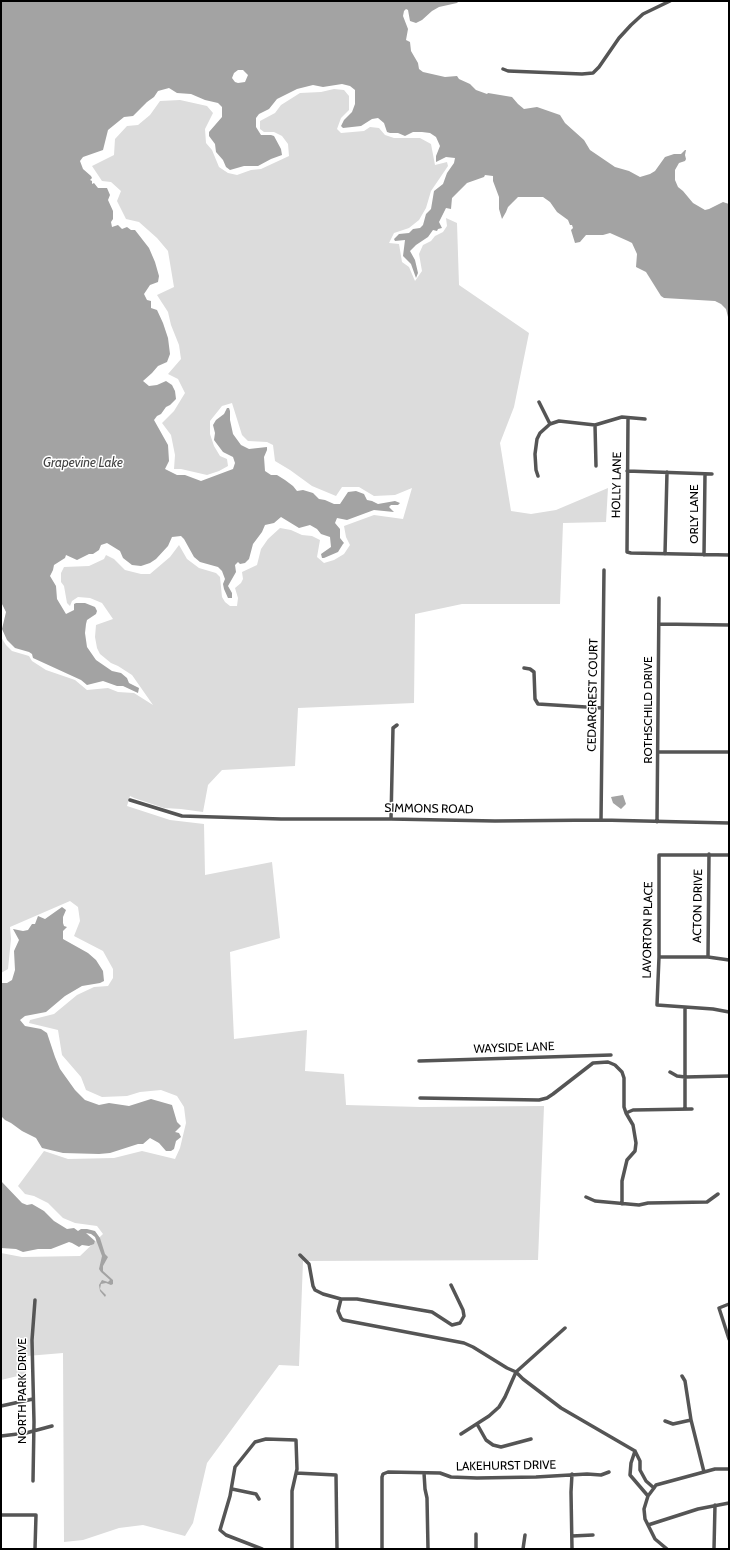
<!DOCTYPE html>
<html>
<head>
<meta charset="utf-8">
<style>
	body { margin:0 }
	#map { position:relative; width:730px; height:1550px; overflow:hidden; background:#fff; font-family:Cabin,sans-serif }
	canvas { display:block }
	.frame { position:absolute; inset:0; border:2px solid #000; pointer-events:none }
</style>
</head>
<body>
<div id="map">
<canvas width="730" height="1550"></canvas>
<div class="frame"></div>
</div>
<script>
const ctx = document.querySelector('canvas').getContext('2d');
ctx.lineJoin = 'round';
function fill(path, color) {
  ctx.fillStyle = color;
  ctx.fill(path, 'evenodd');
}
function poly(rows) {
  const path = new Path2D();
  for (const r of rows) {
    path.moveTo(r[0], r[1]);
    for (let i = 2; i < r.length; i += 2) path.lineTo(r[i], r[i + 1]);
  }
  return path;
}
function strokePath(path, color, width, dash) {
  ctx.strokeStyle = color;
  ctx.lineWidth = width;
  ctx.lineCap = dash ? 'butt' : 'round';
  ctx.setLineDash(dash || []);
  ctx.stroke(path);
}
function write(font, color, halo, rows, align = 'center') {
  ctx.font = font + ' Cabin,sans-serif';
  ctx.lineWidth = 3;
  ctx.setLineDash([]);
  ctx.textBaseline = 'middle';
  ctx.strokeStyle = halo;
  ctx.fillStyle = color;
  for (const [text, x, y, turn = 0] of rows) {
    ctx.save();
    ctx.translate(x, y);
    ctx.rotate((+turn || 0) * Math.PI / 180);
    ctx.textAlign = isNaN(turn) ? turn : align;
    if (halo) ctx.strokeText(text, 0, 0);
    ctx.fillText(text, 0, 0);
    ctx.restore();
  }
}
fill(poly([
	[334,89,344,90,349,96,349,110,341,118,337,129,341,133,364,131,370,127,379,128,385,135,394,138,420,138,431,144,435,165,447,162,448,166,431,191,426,208,419,220,409,228,394,233,389,243,399,244,402,262,409,267,415,281,422,271,419,254,423,245,431,241,435,236,443,232,447,226,446,218,457,223,459,285,529,333,514,407,500,443,511,511,531,514,556,510,608,488,606,522,563,523,560,604,462,604,415,614,414,703,298,708,295,766,222,770,208,785,203,812,181,809,164,808,134,798,130,796,127,806,170,820,204,824,205,875,272,862,280,938,230,952,234,1039,307,1030,305,1071,344,1074,346,1105,420,1107,544,1106,538,1260,303,1261,299,1366,279,1365,207,1463,193,1523,185,1536,143,1525,119,1528,83,1540,64,1542,63,1353,27,1356,26,1374,1,1380,1,1253,22,1257,80,1256,103,1234,97,1226,75,1223,63,1218,48,1203,34,1196,25,1194,18,1186,44,1151,68,1159,114,1158,142,1151,175,1159,180,1148,186,1123,184,1107,177,1096,161,1090,140,1092,127,1096,102,1097,86,1090,81,1077,62,1055,58,1030,29,1023,30,1020,54,1014,77,995,94,987,108,986,113,978,113,969,103,951,74,936,80,921,78,907,70,901,10,927,11,939,8,969,1,973,1,637,6,645,12,651,29,656,32,661,46,670,75,680,87,690,108,688,118,692,134,693,153,705,132,675,118,666,111,663,100,654,97,648,95,637,96,625,113,619,102,603,90,598,78,597,72,601,70,606,67,603,64,586,61,582,61,573,64,567,89,566,104,559,106,555,114,559,125,570,141,574,150,574,170,557,179,545,187,559,199,568,216,573,220,577,222,597,225,602,230,606,237,606,238,598,235,588,241,583,243,579,242,572,257,565,261,549,268,539,280,528,291,530,302,535,312,536,320,540,317,557,324,563,334,560,344,554,350,545,346,537,344,526,374,515,403,519,412,488,395,495,374,496,359,487,342,487,336,496,312,486,290,470,275,461,273,445,267,442,248,441,242,435,232,403,222,406,210,421,210,434,214,446,220,456,227,459,228,466,219,471,207,475,181,469,174,469,175,455,171,435,162,423,174,411,185,393,178,379,168,374,181,359,179,345,171,325,168,312,157,295,174,287,168,251,157,238,139,222,126,219,117,201,121,191,111,182,102,181,92,166,114,155,115,139,127,126,138,125,150,115,160,101,180,100,207,106,213,113,205,129,206,143,212,150,219,167,228,173,237,175,251,170,261,169,289,156,288,144,282,136,274,132,264,132,260,129,260,121,275,113,281,105,300,93,321,92]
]), '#dcdcdc');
fill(poly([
	[1,1,459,1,457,3,439,7,432,11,422,20,416,23,410,21,408,10,406,9,404,11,403,16,408,29,406,40,410,42,411,51,418,63,419,69,423,72,445,77,457,76,459,79,470,84,476,90,487,94,488,93,512,97,518,104,524,109,537,107,560,115,565,123,584,140,590,150,615,167,629,171,640,177,650,174,655,171,665,157,674,154,681,154,685,150,686,150,685,155,686,159,685,161,679,163,675,170,675,180,678,187,683,191,693,203,705,210,709,209,723,202,729,204,729,321,726,309,721,304,715,301,664,298,661,296,646,272,636,267,637,254,632,243,628,241,610,233,603,235,586,235,580,242,575,243,571,230,573,228,572,225,570,225,568,220,557,212,550,202,543,197,518,197,508,207,506,212,502,219,499,209,499,197,493,181,493,176,485,175,484,177,467,183,452,198,451,209,446,208,439,222,442,228,438,229,437,231,433,230,428,237,416,245,410,251,415,260,418,273,416,278,411,264,403,256,405,240,395,241,394,239,399,234,409,233,413,229,420,228,423,225,426,214,431,209,434,191,443,184,447,173,454,163,455,158,446,157,436,162,436,156,440,146,436,137,430,133,422,132,413,132,405,136,398,133,390,133,387,132,384,123,378,118,372,119,361,126,343,128,341,126,344,120,352,112,355,104,355,90,350,86,342,84,323,87,313,85,297,89,277,99,269,109,259,114,256,118,256,127,261,135,271,135,274,136,281,149,282,155,271,159,258,166,244,166,230,170,226,167,223,160,216,152,215,144,209,136,209,132,222,117,222,107,218,103,205,100,191,94,177,93,169,88,158,91,154,97,147,102,133,116,124,117,108,130,103,150,83,157,80,161,83,169,91,176,92,178,90,180,92,181,92,184,94,183,98,188,107,188,110,195,108,200,113,211,113,219,111,222,112,227,118,225,122,229,127,227,131,230,135,230,149,248,155,262,159,276,158,282,150,285,144,294,147,300,151,301,151,308,157,310,163,323,168,338,170,354,167,362,158,366,152,373,143,381,149,386,157,385,166,381,172,385,175,391,176,399,170,405,166,407,161,414,157,416,154,420,168,445,169,461,165,469,177,475,185,475,201,481,233,469,235,463,233,457,223,452,214,440,215,433,213,425,216,420,224,414,227,408,229,408,230,411,230,420,233,434,241,445,249,449,267,447,267,450,264,457,265,471,271,475,277,475,285,480,293,486,297,491,303,490,313,493,319,499,325,500,334,504,340,504,348,492,356,491,364,494,367,500,372,501,378,504,395,501,400,503,398,505,391,505,389,507,394,512,374,510,347,520,337,518,335,523,340,529,340,538,344,543,343,544,338,552,324,558,322,558,321,554,331,547,330,537,321,534,317,529,310,525,299,528,281,517,274,523,265,525,262,532,253,544,249,559,245,563,240,564,238,562,235,565,236,572,228,586,232,593,232,598,228,598,224,589,223,584,225,579,222,571,218,567,200,562,194,557,184,539,181,536,172,537,168,546,156,559,150,563,141,566,132,565,123,558,120,551,107,543,101,545,99,550,93,554,89,554,77,560,66,555,65,558,54,565,53,570,50,576,56,586,57,599,66,614,74,610,74,604,76,603,85,603,95,607,97,611,96,614,87,620,86,624,85,633,87,647,96,660,112,671,121,673,127,678,129,683,139,688,138,693,123,686,117,686,103,681,87,685,81,680,33,658,32,654,29,652,15,648,7,640,2,629,6,612,1,602],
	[238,70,243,70,248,75,245,82,238,83,235,82,232,78,234,73],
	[623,795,626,804,621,809,613,803,611,797],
	[62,907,66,910,63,917,63,923,64,926,67,927,63,931,63,939,88,953,96,960,103,971,104,981,100,983,82,986,65,996,46,1012,25,1016,20,1020,25,1026,41,1029,47,1033,55,1057,60,1069,75,1090,85,1100,99,1105,109,1103,129,1106,151,1099,172,1105,177,1122,181,1126,175,1132,179,1133,181,1137,176,1141,174,1149,171,1151,166,1151,159,1143,150,1138,143,1144,138,1144,110,1153,99,1154,63,1153,42,1148,36,1138,22,1131,11,1123,5,1120,1,1116,1,983,7,983,12,980,15,970,14,951,19,940,13,929,23,931,28,930,32,924,35,924,38,916,45,919],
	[1,1181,22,1203,27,1205,32,1204,44,1211,54,1221,67,1229,74,1228,78,1231,81,1229,87,1229,95,1231,100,1238,105,1254,108,1257,103,1266,103,1271,113,1280,113,1284,111,1285,106,1283,101,1284,100,1289,106,1295,105,1297,100,1291,99,1285,102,1280,108,1282,110,1280,101,1272,99,1269,102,1256,95,1237,91,1234,86,1233,95,1241,94,1244,89,1246,82,1245,79,1247,72,1243,69,1242,51,1249,38,1249,23,1252,16,1249,1,1248]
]), '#a3a3a3');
strokePath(poly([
	[503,69,508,71,582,74,593,73,599,67,619,38,631,25,643,14,670,1],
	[539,402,550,424],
	[628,419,627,552,631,553,729,555],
	[595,425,596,466],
	[627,471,712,474],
	[538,476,536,470,535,454,537,439,540,433,550,424,559,421,595,425,622,417,645,419],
	[665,554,667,472],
	[704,555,705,474],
	[659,624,729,625],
	[524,668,530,669,534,672,535,699,538,704,602,708],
	[658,752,729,752],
	[130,800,182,816,281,819,391,819,495,821,601,820,729,823],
	[391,819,393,728,397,725],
	[601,820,604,570],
	[657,822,659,598],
	[729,855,659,855,659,957,657,1005,713,1009,729,1012],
	[659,957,708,957,729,960],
	[708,957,709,854],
	[419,1061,611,1055],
	[670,1072,677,1076,685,1077,729,1076],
	[420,1098,539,1100,547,1098,553,1094,593,1063,608,1062,615,1065,622,1072,624,1078,624,1107,626,1113,633,1125,636,1143,635,1151,627,1160,622,1181,622,1204],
	[685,1109,685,1008],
	[626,1113,633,1110,692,1109],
	[586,1197,595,1201,639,1205,648,1203,707,1202,718,1194],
	[300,1255,309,1264,313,1286,315,1290,323,1294,341,1299,357,1299,432,1312,452,1325,460,1323,464,1316,463,1310,451,1285],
	[341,1299,338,1311,341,1318,343,1320,464,1343,473,1347,507,1368,516,1372,523,1379,561,1408,635,1451,640,1461,640,1470,646,1481,654,1488],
	[729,1304,719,1308,729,1339],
	[682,1376,685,1381,691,1420,704,1472],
	[1,1406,33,1399],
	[665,1421,673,1424,691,1420],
	[477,1424,486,1440,493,1445,501,1447,531,1439],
	[461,1434,489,1416,499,1407,505,1397,516,1372,565,1328],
	[1,1436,26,1433,52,1426],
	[635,1451,631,1463,630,1475,648,1496],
	[296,1473,336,1475,337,1549],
	[424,1473,425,1489,427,1498,428,1549],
	[572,1474,571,1492,572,1549],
	[33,1481,34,1422,32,1340,35,1300],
	[232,1489,256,1494,259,1499],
	[1,1515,36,1515,35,1549],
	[648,1525,698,1509,729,1503],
	[572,1536,593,1535],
	[262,1549,226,1535,220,1530,230,1496,235,1467,255,1442,266,1439,296,1440,297,1469,292,1491,292,1549],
	[382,1549,382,1477,383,1474,388,1472,440,1473,451,1477,477,1478,536,1477,587,1474,601,1475,609,1472],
	[476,1549,476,1534],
	[523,1549,525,1535],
	[667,1549,655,1539,645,1519,644,1509,648,1496,654,1488,656,1485,704,1472,715,1469,729,1469],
	[714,1549,715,1505]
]), '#555', 3.5);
write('12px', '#000', '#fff', [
	["HOLLY LANE",617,485,-89],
	["ORLY LANE",694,514,-90],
	["CEDARCREST COURT",593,695,-89],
	["ROTHSCHILD DRIVE",648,710,-90],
	["SIMMONS ROAD",429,809,1],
	["ACTON DRIVE",698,906,-89],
	["LAVORTON PLACE",648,930,-89],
	["WAYSIDE LANE",514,1048,-2],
	["NORTH PARK DRIVE",22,1391,-90],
	["LAKEHURST DRIVE",506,1466,-1]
]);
write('italic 13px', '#444', '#fff', [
	["Grapevine Lake",83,463]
]);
</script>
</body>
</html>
